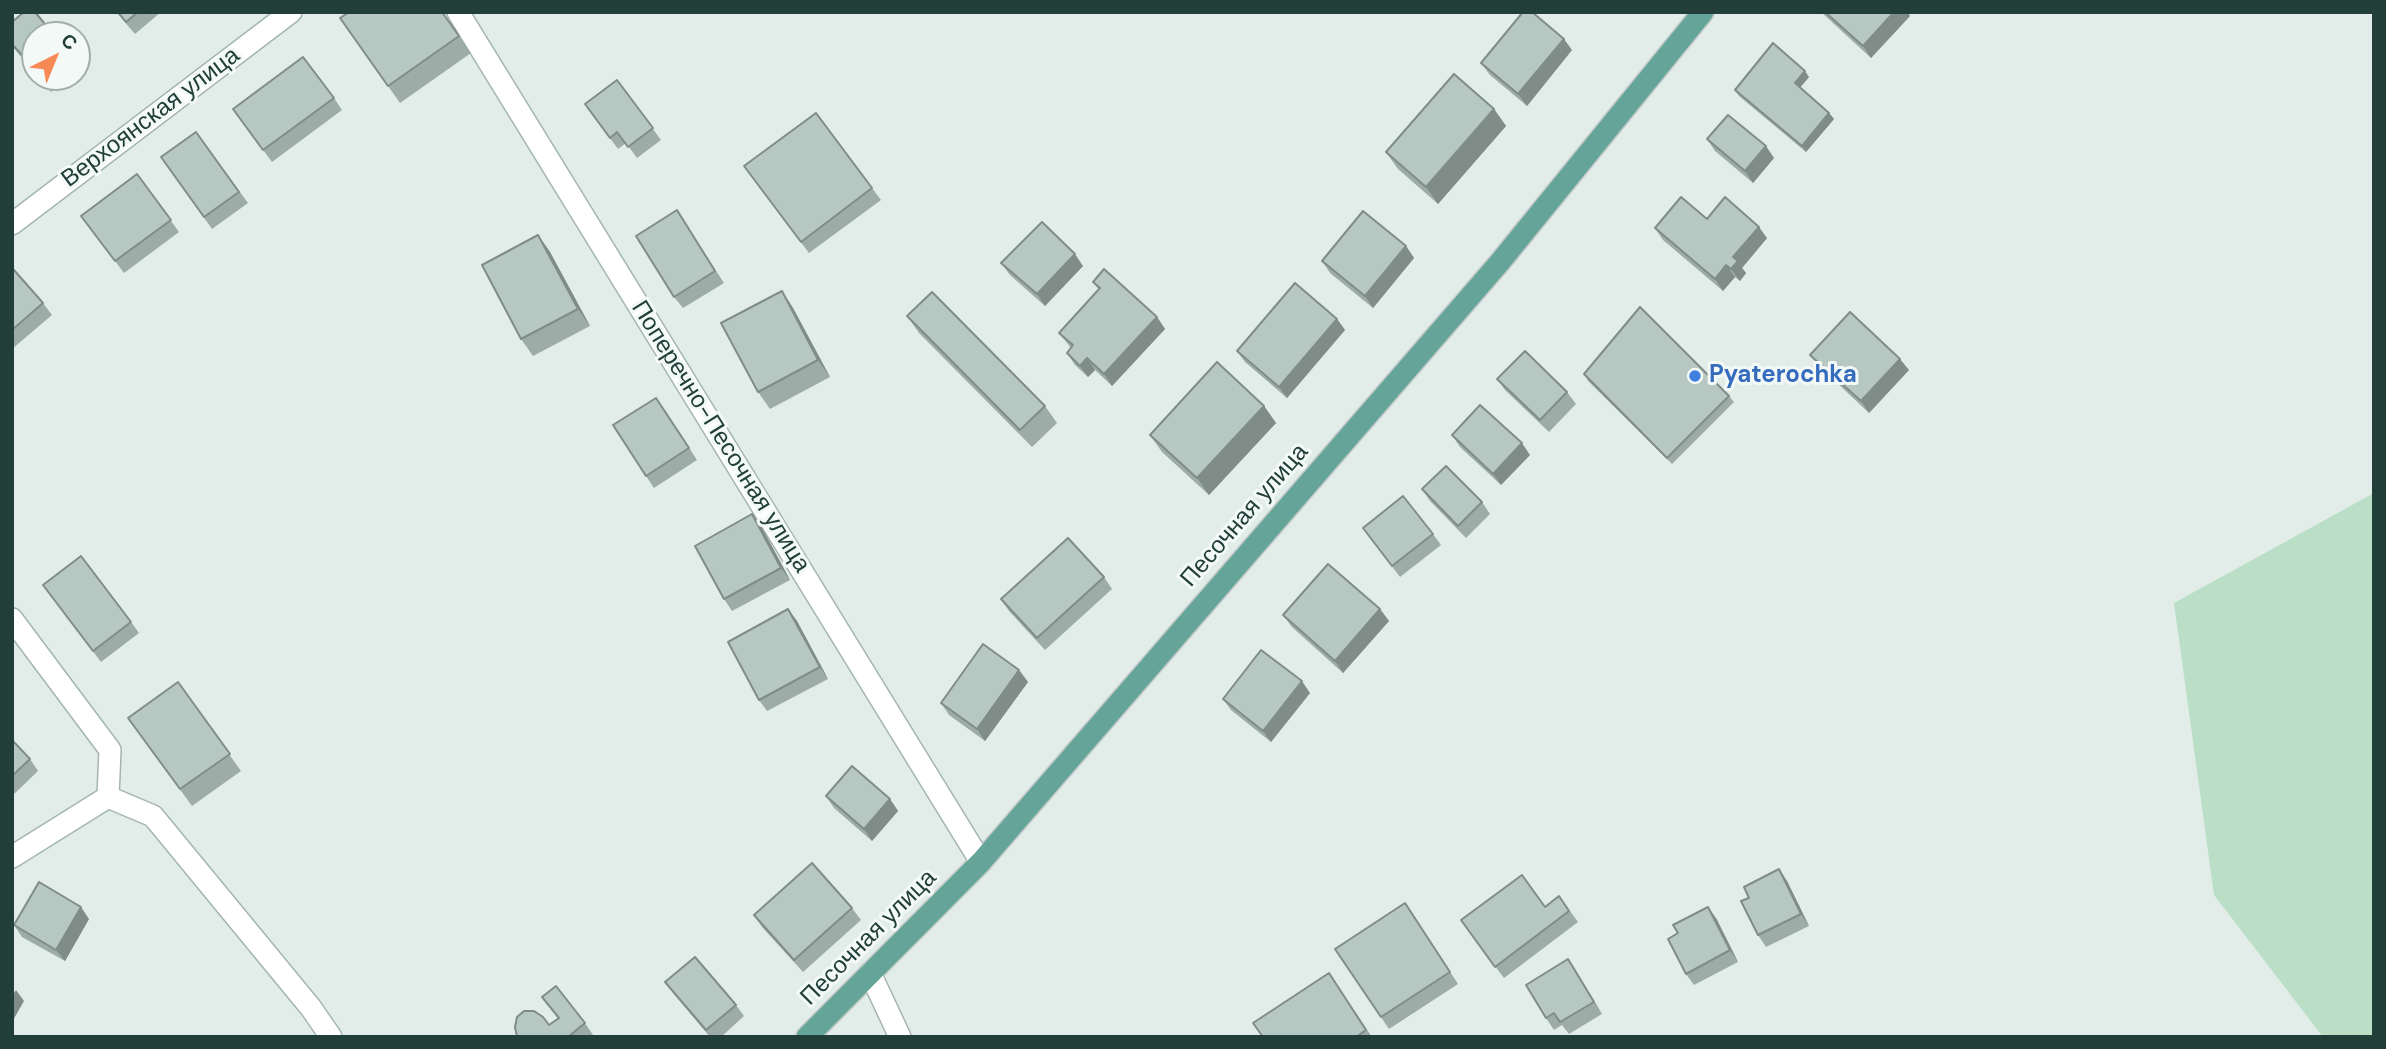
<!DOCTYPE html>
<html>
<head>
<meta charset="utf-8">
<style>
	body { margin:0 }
	#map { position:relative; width:2386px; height:1049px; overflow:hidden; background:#e2ede9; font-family:"DM Sans",sans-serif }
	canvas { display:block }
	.frame { position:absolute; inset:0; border:14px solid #213e39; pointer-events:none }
	.north { position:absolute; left:21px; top:21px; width:70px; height:70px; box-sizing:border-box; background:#f3f9f6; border:2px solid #9faeaa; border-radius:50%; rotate:43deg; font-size:19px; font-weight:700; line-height:28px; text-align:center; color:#213e39 }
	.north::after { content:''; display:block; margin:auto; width:24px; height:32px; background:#f78956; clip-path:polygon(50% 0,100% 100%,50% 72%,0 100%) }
</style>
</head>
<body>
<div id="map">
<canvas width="2386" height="1049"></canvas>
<div class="frame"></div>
<div class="north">С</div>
</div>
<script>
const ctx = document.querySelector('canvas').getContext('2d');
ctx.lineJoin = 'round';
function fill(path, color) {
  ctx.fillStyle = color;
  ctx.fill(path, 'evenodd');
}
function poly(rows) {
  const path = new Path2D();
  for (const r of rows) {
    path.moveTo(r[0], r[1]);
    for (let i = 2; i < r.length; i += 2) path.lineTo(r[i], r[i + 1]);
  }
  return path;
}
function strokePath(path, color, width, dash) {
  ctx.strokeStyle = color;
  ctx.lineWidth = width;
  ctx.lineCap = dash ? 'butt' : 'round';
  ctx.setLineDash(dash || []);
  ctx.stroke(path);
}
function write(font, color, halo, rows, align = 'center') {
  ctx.font = font + ' "DM Sans",sans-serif';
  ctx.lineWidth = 6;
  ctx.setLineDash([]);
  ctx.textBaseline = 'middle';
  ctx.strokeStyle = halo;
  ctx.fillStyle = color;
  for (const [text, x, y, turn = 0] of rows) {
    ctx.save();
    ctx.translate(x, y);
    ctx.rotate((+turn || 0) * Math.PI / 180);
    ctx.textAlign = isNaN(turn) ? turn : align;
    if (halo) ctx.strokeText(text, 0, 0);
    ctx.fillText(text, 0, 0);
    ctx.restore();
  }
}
fill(poly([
	[2374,493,2374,1037,2323,1037,2214,895,2174,603]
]), '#badfc6');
const minor = poly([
	[458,12,981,862],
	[12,224,291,12],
	[12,619,110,750,108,797,153,816,311,1008,331,1037],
	[12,857,108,797],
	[870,973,900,1037]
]);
const major = poly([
	[807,1037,981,862,1500,262,1703,12]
]);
strokePath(minor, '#a4b5b1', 24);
strokePath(major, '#c1c9c8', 24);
strokePath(minor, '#fff', 21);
strokePath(major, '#65a498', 21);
fill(poly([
	[116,12,161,12,135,34],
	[442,12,471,53,400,103,340,18],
	[1821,12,1907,12,1910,16,1871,58],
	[12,22,35,35,35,73,12,46],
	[1572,50,1527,106,1490,75,1481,63],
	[39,77,68,77,51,92],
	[1809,77,1800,87,1829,113,1834,119,1806,152,1739,96,1735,90],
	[617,80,661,140,637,158,626,143,618,149,585,104],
	[334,98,342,110,272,162,233,109],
	[1494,109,1506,126,1438,204,1398,169,1386,152],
	[196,132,248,203,212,229,161,157],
	[1707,139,1774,158,1753,183,1715,151],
	[744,166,872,188,881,200,809,253],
	[137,174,179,232,124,273,81,216],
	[677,210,724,283,683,308,674,297],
	[1707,219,1767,238,1742,268,1746,273,1740,281,1735,277,1723,291,1663,240,1655,228],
	[538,235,550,252,590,326,533,356,521,339],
	[1406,246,1414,258,1373,308,1330,273,1322,261],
	[1001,263,1083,266,1045,306,1010,275],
	[12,271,43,303,52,315,12,349],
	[1093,282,1157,317,1165,329,1112,386,1095,370,1088,377,1075,365,1067,353,1071,348,1059,333,1099,290],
	[782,291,793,308,830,377,770,409,758,392],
	[907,316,1045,406,1057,423,1032,447,919,333],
	[1337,319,1345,330,1287,398,1245,362,1237,351],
	[1810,355,1909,370,1869,413,1819,366],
	[1584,374,1729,396,1734,402,1672,464,1588,381],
	[1497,379,1567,392,1576,404,1549,432,1505,390],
	[1264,406,1276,423,1209,495,1162,452,1150,435],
	[665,410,697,460,654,488,646,476],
	[1452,435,1530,455,1501,485,1460,447],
	[1422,489,1482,502,1490,514,1466,538,1430,501],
	[752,514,761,526,790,580,732,611,724,599],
	[1363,528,1433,534,1441,545,1400,577],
	[1104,577,1112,589,1045,650,1009,611,1001,599],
	[43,585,131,622,139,633,101,662],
	[788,609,797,621,828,679,767,711,759,700],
	[1380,609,1389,621,1343,673,1292,627,1283,615],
	[1019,670,1028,682,985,741,949,715,941,703],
	[178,682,241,771,192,806,128,718],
	[1310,693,1271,742,1231,710,1223,699],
	[12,740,30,759,38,771,12,796],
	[826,796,890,799,898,811,872,841,834,808],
	[1779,869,1787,881,1809,926,1766,947,1758,935,1749,898],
	[1559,896,1578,922,1504,978,1469,932,1545,907],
	[852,908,861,920,803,972,762,927,754,915],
	[1413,915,1458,984,1389,1029,1335,949],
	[1716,918,1738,962,1694,985,1686,974],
	[89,919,65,961,22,937,14,925],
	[1568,959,1602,1014,1569,1034,1562,1025,1554,1030,1546,1018],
	[1329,973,1372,1037,1263,1037],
	[665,982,736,1005,744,1016,721,1037,710,1037,674,994],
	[542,997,585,1023,593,1035,591,1037,517,1037,549,1025,558,1018]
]), '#9daca7');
fill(poly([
	[1894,12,1907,12,1910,16,1871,58,1863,46],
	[1564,39,1572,50,1527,106,1518,94],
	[1805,71,1809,77,1799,89,1795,83],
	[1494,109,1506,126,1438,204,1426,187],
	[1829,113,1834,119,1806,152,1802,146],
	[1766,146,1774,158,1753,183,1745,171],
	[1759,227,1767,238,1742,268,1746,273,1740,281,1731,269,1733,257],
	[538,235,550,252,590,326,578,309],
	[1406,246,1414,258,1373,308,1365,296],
	[1075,254,1083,266,1045,306,1037,294],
	[1726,265,1735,277,1723,291,1715,279],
	[782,291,793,308,830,377,818,360],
	[1157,317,1165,329,1112,386,1104,374],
	[1337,319,1345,330,1287,398,1279,387],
	[1087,358,1095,370,1088,377,1080,366],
	[1900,359,1909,370,1869,413,1861,401],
	[1264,406,1276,423,1209,495,1197,478],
	[1522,443,1530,455,1501,485,1493,474],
	[752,514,761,526,790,580,781,568],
	[788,609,797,621,828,679,820,667],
	[1380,609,1389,621,1343,673,1335,661],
	[1019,670,1028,682,985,741,977,729],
	[1302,681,1310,693,1271,742,1263,731],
	[890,799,898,811,872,841,864,829],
	[1779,869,1787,881,1809,926,1801,914],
	[81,907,89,919,65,961,56,950],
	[1708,907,1716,918,1738,962,1730,950],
	[1568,959,1576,971,1602,1014,1594,1002],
	[16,990,24,1001,12,1022,12,996]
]), '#808c88');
const building = poly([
	[24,12,35,12,54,35,35,35,35,70,12,44,12,22,24,12],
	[118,12,138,12,126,22,118,12],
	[349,12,442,12,459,36,388,86,340,18,349,12],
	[1523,12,1532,12,1564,39,1518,94,1481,63,1523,12],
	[1825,12,1894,12,1863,46,1825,12],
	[1773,43,1805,71,1795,83,1829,113,1802,146,1735,90,1773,43],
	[303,57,334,98,263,150,233,109,303,57],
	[1454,74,1494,109,1426,187,1386,152,1454,74],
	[617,80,653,128,628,147,617,132,610,138,585,104,617,80],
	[816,113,872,188,801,242,744,166,816,113],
	[1728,115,1766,146,1745,171,1707,139,1728,115],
	[196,132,239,192,204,217,161,157,196,132],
	[137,174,171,220,115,261,81,216,137,174],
	[1681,197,1707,219,1725,197,1759,227,1733,257,1738,261,1731,269,1726,265,1715,279,1655,228,1681,197],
	[677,210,715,271,674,297,636,236,677,210],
	[1363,211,1406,246,1365,296,1322,261,1363,211],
	[1042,222,1075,254,1037,294,1001,263,1042,222],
	[538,235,578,309,521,339,482,265,538,235],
	[1104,269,1157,317,1104,374,1087,358,1080,366,1067,353,1073,345,1059,333,1100,288,1093,282,1104,269],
	[14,270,43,303,12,330,12,271,14,270],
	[1295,283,1337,319,1279,387,1237,351,1295,283],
	[782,291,818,360,758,392,721,323,782,291],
	[932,292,1045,406,1020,430,907,316,932,292],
	[1640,307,1729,396,1667,458,1584,374,1640,307],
	[1850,312,1900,359,1861,401,1810,355,1850,312],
	[1525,351,1567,392,1540,420,1497,379,1525,351],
	[1217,362,1264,406,1197,478,1150,435,1217,362],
	[656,398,689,448,646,476,613,425,656,398],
	[1480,405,1522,443,1493,474,1452,435,1480,405],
	[1446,466,1482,502,1458,526,1422,489,1446,466],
	[1403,496,1433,534,1392,566,1363,528,1403,496],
	[752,514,781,568,724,599,695,546,752,514],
	[1068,538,1104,577,1037,638,1001,599,1068,538],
	[81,556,131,622,93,651,43,585,81,556],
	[1328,564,1380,609,1335,661,1283,615,1328,564],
	[788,609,820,667,759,700,728,642,788,609],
	[983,644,1019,670,977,729,941,703,983,644],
	[1261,650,1302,681,1263,731,1223,699,1261,650],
	[178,682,230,754,180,789,128,718,178,682],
	[12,740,30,759,12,776,12,740],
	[852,766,890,799,864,829,826,796,852,766],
	[812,863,852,908,794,960,754,915,812,863],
	[1779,869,1801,914,1758,935,1741,901,1749,898,1744,887,1779,869],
	[1522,875,1545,907,1559,896,1569,911,1495,967,1461,920,1522,875],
	[39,882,81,907,56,950,14,925,39,882],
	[1405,903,1450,972,1381,1017,1335,949,1405,903],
	[1708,907,1730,950,1686,974,1668,939,1678,933,1673,925,1708,907],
	[695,957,736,1005,706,1030,665,982,695,957],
	[1568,959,1594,1002,1560,1022,1554,1013,1546,1018,1526,985,1568,959],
	[1329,973,1366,1030,1356,1037,1263,1037,1253,1023,1329,973],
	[556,986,585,1023,568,1037,517,1037,515,1027,517,1017,524,1011,534,1011,543,1017,549,1025,559,1018,542,997,556,986]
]);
fill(building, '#b7c8c2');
strokePath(building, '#808c88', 2);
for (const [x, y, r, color] of [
	[1695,376,7,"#3f7fe0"]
]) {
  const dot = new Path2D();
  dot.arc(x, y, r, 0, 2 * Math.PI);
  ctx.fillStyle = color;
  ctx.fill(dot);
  strokePath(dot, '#f3f9f6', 2.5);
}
write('24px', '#213e39', '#f3f9f6', [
	["Верхоянская улица",151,118,-37],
	["Поперечно-Песочная улица",720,437,58],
	["Песочная улица",1245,516,-49],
	["Песочная улица",869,938,-45]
]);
write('bold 24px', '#366cbe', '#f3f9f6', [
	["Pyaterochka",1709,376]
], 'left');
</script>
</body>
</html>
